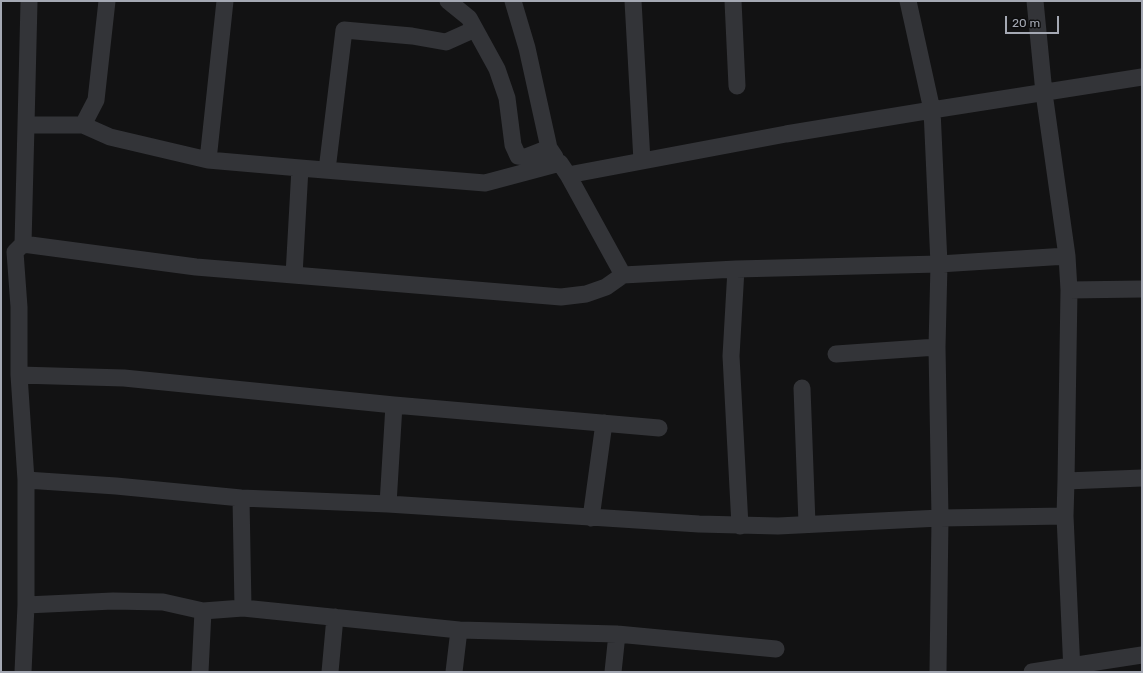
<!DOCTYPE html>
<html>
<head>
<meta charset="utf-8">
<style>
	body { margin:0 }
	#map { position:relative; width:1143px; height:673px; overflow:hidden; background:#121213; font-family:Rubik,sans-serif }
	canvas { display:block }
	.frame { position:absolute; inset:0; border:2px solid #a4a8b3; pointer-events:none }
	.scale { position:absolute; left:1005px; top:16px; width:54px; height:18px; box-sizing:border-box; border:2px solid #a4a8b3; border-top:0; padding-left:5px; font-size:12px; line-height:14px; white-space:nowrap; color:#a4a8b3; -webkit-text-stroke:3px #0d0d0e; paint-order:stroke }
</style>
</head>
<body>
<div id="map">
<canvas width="1143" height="673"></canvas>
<div class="frame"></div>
<div class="scale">20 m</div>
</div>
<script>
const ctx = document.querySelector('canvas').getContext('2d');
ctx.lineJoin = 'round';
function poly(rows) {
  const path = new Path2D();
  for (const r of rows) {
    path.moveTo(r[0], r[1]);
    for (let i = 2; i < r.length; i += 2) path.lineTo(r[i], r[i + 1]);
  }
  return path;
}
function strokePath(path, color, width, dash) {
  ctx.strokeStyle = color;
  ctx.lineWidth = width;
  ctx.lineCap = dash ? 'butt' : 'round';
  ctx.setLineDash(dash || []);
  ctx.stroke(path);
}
strokePath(poly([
	[107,1,96,100,83,125,110,137,208,160,300,168,485,183,560,163,568,175,623,275],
	[448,1,469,18,497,69,507,98,513,145,518,156,526,157,549,148],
	[513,1,527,48,549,148,555,157],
	[633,1,642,161],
	[733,1,737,86],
	[908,1,932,110,1142,77],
	[1035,1,1044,93,1067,256],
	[26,125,29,2],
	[208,160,225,1],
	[327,170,344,30,412,36,446,42,475,29],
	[568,175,786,134,932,110,939,264,937,347,940,518,938,672],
	[23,244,196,267,561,297,586,294,606,287,623,275,736,269,939,264,1067,256,1069,290,1142,289],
	[736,269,731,356,740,526],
	[294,275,300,168],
	[836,354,937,347],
	[19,375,124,378,394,405,659,428],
	[802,388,807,524],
	[26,480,116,486,241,498,388,504,699,524,778,526,940,518,1065,516,1066,481,1142,478],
	[1066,481,1069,290],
	[241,498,243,608],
	[388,504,394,405],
	[1065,516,1072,672],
	[591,518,604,423],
	[26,605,113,601,163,602,203,611,243,608,459,630,617,634,776,649],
	[23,672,26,605,26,480,19,375,19,307,15,252,23,244,26,125,83,125],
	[200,672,203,611],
	[330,672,335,617],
	[454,672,459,630],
	[613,672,617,634],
	[1032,672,1142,655]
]), '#333438', 17);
</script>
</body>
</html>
